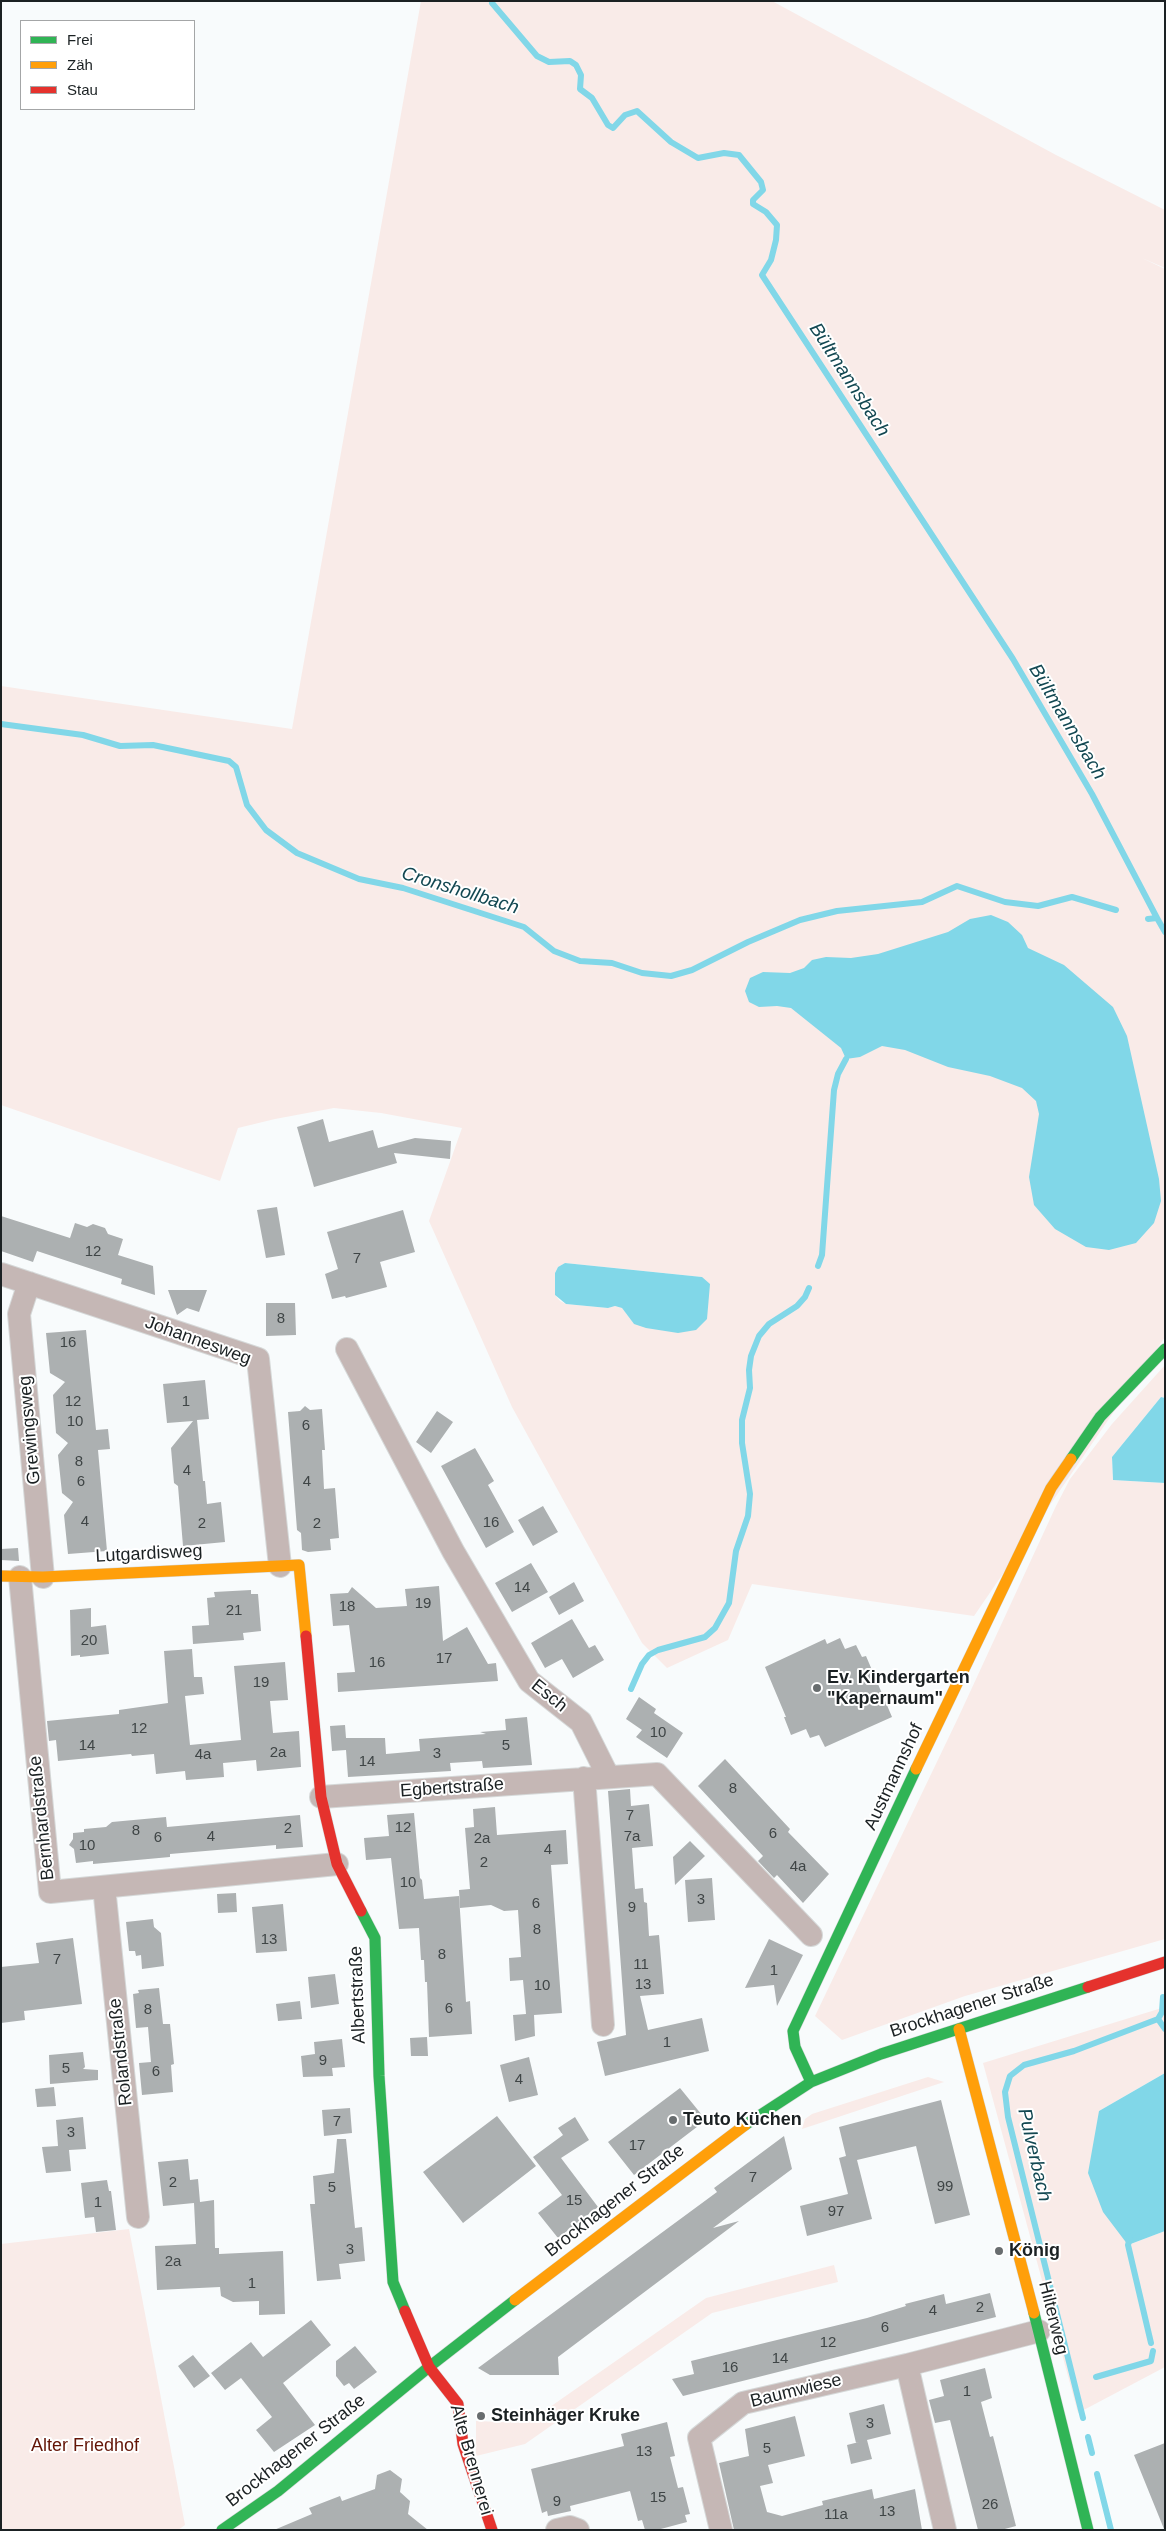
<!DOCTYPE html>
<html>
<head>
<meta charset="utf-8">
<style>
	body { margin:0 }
	#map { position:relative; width:1166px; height:2531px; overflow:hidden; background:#f8fbfc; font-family:Arial,sans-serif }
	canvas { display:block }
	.frame { position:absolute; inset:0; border:2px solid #1b2123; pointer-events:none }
	.legend { position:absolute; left:20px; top:20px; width:175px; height:90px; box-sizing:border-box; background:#fff; border:1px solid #a4a6a7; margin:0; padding:6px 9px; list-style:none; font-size:15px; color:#1b2123 }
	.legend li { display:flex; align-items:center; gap:10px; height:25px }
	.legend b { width:25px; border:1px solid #a4a6a7 }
</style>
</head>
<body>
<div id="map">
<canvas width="1166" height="2531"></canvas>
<div class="frame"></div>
<ul class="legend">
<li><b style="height:6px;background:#30b455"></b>Frei</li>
<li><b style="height:6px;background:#ff9f0a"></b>Zäh</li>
<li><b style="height:6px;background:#e5322d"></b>Stau</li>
</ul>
</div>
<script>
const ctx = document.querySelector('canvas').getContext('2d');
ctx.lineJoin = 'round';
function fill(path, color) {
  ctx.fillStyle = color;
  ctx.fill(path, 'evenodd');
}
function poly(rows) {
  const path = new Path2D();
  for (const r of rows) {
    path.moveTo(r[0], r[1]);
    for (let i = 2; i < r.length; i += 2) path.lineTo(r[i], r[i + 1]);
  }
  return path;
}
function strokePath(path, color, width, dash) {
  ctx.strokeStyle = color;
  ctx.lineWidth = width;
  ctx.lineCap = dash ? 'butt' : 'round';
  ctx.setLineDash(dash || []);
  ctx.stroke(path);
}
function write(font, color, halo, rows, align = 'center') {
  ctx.font = font + ' Arial,sans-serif';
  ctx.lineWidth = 4;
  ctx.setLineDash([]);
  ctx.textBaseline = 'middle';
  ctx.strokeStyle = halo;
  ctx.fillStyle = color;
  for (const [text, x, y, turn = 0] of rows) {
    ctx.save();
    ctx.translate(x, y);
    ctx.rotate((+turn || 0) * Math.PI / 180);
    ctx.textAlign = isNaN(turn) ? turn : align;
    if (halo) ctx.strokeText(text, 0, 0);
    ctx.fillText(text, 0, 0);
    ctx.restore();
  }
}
fill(poly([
	[421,1,772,1,1056,155,1165,210,1165,268,1142,258,1165,269,1165,1337,974,1616,752,1584,728,1640,667,1668,642,1643,512,1407,429,1221,462,1128,381,1113,334,1108,275,1119,238,1128,220,1181,1,1105,1,686,292,729],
	[565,1263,702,1277,634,1324,622,1308,615,1306,608,1308,566,1304,560,1301,555,1295,555,1273,558,1267],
	[1165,1365,1165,1398,1161,1397,1112,1457,1113,1480,1165,1483,1165,1939,965,1996,842,2040,815,2016,958,1718,1056,1506,1070,1479,1112,1424],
	[1165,2007,1165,2073,1099,2111,1128,2245,1165,2231,1165,2367,1078,2413,983,2063],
	[928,2077,944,2082,802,2129,805,2119,812,2114],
	[129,2229,185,2525,178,2530,1,2530,1,2244],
	[834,2265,838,2282,712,2313,525,2444,476,2456,476,2421,527,2423,706,2298]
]), '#f9ebe8');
fill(poly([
	[991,915,1008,922,1022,935,1028,948,1064,965,1113,1007,1127,1036,1159,1179,1161,1201,1154,1223,1136,1243,1109,1250,1086,1247,1055,1229,1034,1205,1029,1177,1039,1114,1036,1101,1022,1088,990,1076,948,1067,905,1050,882,1046,860,1057,846,1059,841,1048,791,1008,777,1006,759,1007,749,1002,745,991,750,978,763,972,790,973,804,968,812,960,826,957,851,958,878,954,948,932,970,919],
	[565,1263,702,1277,710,1284,707,1319,696,1330,678,1333,646,1328,634,1324,622,1308,615,1306,608,1308,566,1304,555,1295,555,1273,558,1267],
	[1161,1397,1165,1398,1165,1483,1113,1480,1112,1457],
	[1165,2073,1165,2231,1128,2245,1103,2212,1088,2173,1099,2111]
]), '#81d7e8');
strokePath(poly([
	[492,3,537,56,549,62,570,61,576,65,581,75,580,89,592,98,608,125,613,128,625,115,637,111,671,142,698,158,724,153,739,155,761,182,763,190,753,200,753,204,766,212,777,225,776,240,771,260,762,275,1013,659,1092,794,1157,918],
	[1,724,83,735,120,746,153,745,229,761,236,767,247,805,266,830,297,853,359,879,403,888,524,927,554,951,580,961,612,963,642,973,671,976,692,970,748,942,800,920,837,911,922,902,957,886,1005,902,1038,906,1072,897,1116,910],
	[1148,919,1157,918,1165,932],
	[818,1266,822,1255,834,1090,838,1074,846,1059],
	[631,1689,642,1664,649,1655,658,1650,705,1637,715,1628,729,1603,736,1551,748,1516,750,1494,742,1443,742,1420,750,1388,749,1370,751,1356,759,1336,769,1324,797,1306,805,1297,809,1288],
	[1158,2019,1165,2029],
	[1130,2237,1128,2245,1151,2343],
	[1096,2377,1151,2361,1153,2351],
	[1083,2418,1008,2117,1005,2092,1010,2076,1024,2065,1074,2051,1158,2019,1162,2012,1163,1997],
	[1088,2437,1092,2453],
	[1097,2474,1111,2530]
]), '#81d7e8', 6);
fill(poly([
	[323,1119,329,1142,373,1130,378,1148,415,1138,451,1141,450,1159,394,1153,397,1163,314,1187,297,1127],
	[277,1207,285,1255,266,1258,257,1210],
	[403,1210,415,1252,380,1262,387,1287,346,1298,345,1296,332,1299,325,1274,338,1269,327,1232],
	[1,1216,70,1238,75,1223,87,1227,93,1224,105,1228,108,1234,123,1239,118,1255,153,1266,155,1295,121,1284,122,1279,37,1251,33,1262,1,1251],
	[168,1290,207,1290,199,1312,187,1308,177,1315],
	[266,1303,295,1303,296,1335,266,1336],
	[86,1330,96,1430,108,1429,110,1449,98,1450,107,1551,68,1554,64,1515,73,1502,62,1493,58,1455,68,1443,56,1433,53,1395,65,1382,50,1373,46,1333],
	[205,1380,209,1419,197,1420,203,1481,205,1481,207,1504,221,1502,225,1542,183,1546,178,1486,174,1483,171,1448,193,1421,167,1423,163,1384],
	[305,1406,310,1410,322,1409,325,1450,322,1450,324,1489,335,1488,339,1538,330,1539,331,1550,308,1552,302,1550,301,1533,297,1530,288,1412,300,1411],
	[437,1411,453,1422,431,1453,416,1442],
	[475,1448,494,1481,488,1485,514,1532,486,1548,441,1466],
	[543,1506,558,1532,533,1546,518,1520],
	[18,1548,19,1561,1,1560,1,1549],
	[531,1563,548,1592,512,1612,495,1583],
	[574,1582,584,1601,559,1615,549,1597],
	[439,1586,443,1641,467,1627,488,1664,496,1663,498,1681,338,1692,337,1673,355,1672,349,1625,333,1626,330,1594,348,1593,352,1587,376,1608,407,1606,405,1589],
	[251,1590,251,1594,258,1594,261,1631,243,1633,244,1640,193,1644,192,1626,209,1625,207,1598,215,1597,214,1592],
	[91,1608,91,1627,106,1625,109,1654,80,1657,80,1655,71,1656,70,1610],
	[572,1619,589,1648,595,1645,604,1660,573,1678,562,1659,545,1668,531,1643],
	[840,1638,845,1649,856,1645,862,1657,866,1656,892,1717,825,1747,819,1735,810,1738,806,1729,791,1735,784,1717,786,1717,765,1667,825,1639,827,1644],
	[192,1649,194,1677,202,1677,204,1694,185,1696,190,1745,241,1740,234,1666,285,1662,288,1700,270,1701,273,1733,299,1731,301,1767,257,1771,256,1760,223,1763,224,1777,186,1780,185,1771,156,1774,154,1754,132,1756,131,1754,58,1761,56,1740,49,1741,47,1721,119,1714,119,1710,168,1703,164,1651],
	[639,1697,656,1709,654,1713,683,1733,667,1758,636,1737,642,1730,626,1719],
	[527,1717,532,1765,483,1768,482,1761,450,1763,451,1771,348,1777,346,1750,332,1751,330,1726,345,1725,346,1738,385,1738,386,1754,420,1751,419,1739,486,1734,480,1732,506,1730,505,1719],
	[725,1759,790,1829,788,1832,829,1874,803,1903,777,1875,774,1878,758,1861,763,1856,698,1786],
	[630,1789,631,1806,649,1804,653,1846,632,1848,635,1889,643,1888,644,1902,647,1903,649,1936,659,1935,664,1994,640,1996,648,2030,702,2018,709,2051,605,2076,597,2042,626,2035,608,1791],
	[495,1807,497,1835,566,1830,568,1864,551,1865,562,2013,534,2015,535,2036,515,2041,513,2015,526,2014,523,1980,510,1981,509,1958,521,1957,518,1910,504,1911,491,1905,460,1908,459,1890,470,1889,465,1828,474,1827,473,1809],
	[414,1813,420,1878,422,1880,424,1899,459,1896,466,2002,470,2001,472,2034,429,2037,427,1982,425,1982,424,1960,421,1960,419,1928,399,1929,391,1858,366,1860,364,1838,389,1836,387,1815],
	[300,1815,303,1847,276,1849,276,1845,170,1854,170,1857,93,1864,93,1861,76,1863,74,1849,69,1845,73,1839,73,1833,84,1832,84,1829,106,1827,112,1822,166,1817,167,1827],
	[690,1841,705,1856,675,1885,673,1857],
	[712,1878,715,1920,688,1922,685,1880],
	[236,1893,237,1912,218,1913,217,1894],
	[283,1904,287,1951,256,1953,252,1907],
	[153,1919,154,1927,161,1933,164,1966,142,1969,141,1955,136,1956,135,1951,129,1951,126,1922],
	[73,1938,82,2004,24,2011,25,2020,1,2023,1,1967,39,1963,36,1943],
	[769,1939,803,1955,777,2006,774,1985,745,1988],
	[335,1974,339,2004,311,2008,308,1977],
	[159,1988,163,2024,170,2024,174,2064,171,2065,173,2092,142,2095,139,2063,151,2062,148,2027,136,2028,133,1994,139,1993,138,1990],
	[300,2001,302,2019,278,2021,276,2004],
	[427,2037,428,2056,411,2056,410,2038],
	[342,2039,345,2067,332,2068,333,2076,303,2077,301,2056,315,2054,314,2042],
	[83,2052,85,2067,83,2069,98,2070,98,2080,50,2084,49,2055],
	[529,2057,538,2095,509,2102,500,2065],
	[54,2087,56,2106,37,2107,35,2089],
	[680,2088,706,2120,634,2175,608,2142],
	[941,2100,970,2215,935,2224,916,2146,857,2160,872,2219,807,2236,800,2206,848,2194,839,2158,846,2156,839,2127],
	[350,2108,352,2133,324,2136,322,2110],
	[497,2116,536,2166,463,2223,423,2172],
	[83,2117,86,2149,69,2150,71,2171,46,2173,42,2147,58,2146,56,2120],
	[575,2117,589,2140,561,2158,598,2207,558,2238,538,2213,562,2195,533,2157,563,2135,558,2128],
	[784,2136,792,2169,713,2228,739,2221,558,2357,559,2375,490,2375,478,2368,717,2192,714,2188],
	[337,2139,346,2139,355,2228,362,2227,365,2261,339,2264,341,2279,317,2281,310,2204,315,2204,313,2176,334,2173],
	[188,2159,190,2180,198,2179,200,2202,214,2200,215,2248,219,2248,219,2254,283,2251,285,2314,259,2315,259,2301,233,2302,221,2296,220,2287,157,2290,155,2246,196,2244,194,2203,163,2206,158,2162],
	[107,2180,109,2191,111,2191,116,2230,96,2232,94,2217,85,2218,81,2183],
	[990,2293,996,2317,683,2396,672,2379,694,2374,691,2361,867,2318,906,2306,905,2304,944,2294,946,2304],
	[311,2320,331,2345,283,2383,315,2425,274,2452,256,2430,272,2417,241,2378,225,2390,211,2373,251,2342,263,2357],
	[355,2346,377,2372,354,2389,349,2383,344,2386,336,2376,336,2361],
	[193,2355,210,2376,194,2388,178,2366],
	[985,2368,992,2398,981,2402,990,2437,993,2436,1016,2526,1001,2530,978,2530,950,2420,935,2423,929,2400,944,2396,940,2380],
	[884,2404,891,2434,867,2440,872,2459,851,2464,847,2445,859,2442,856,2443,849,2413],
	[795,2416,805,2456,768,2465,773,2483,760,2486,767,2512,782,2516,823,2505,822,2501,872,2489,874,2499,915,2489,922,2530,734,2530,719,2463,749,2456,745,2429],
	[667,2422,675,2456,670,2457,678,2488,683,2487,690,2514,685,2515,687,2522,657,2530,645,2530,642,2520,638,2521,630,2491,570,2506,571,2511,548,2516,547,2511,542,2513,531,2469,624,2446,621,2434],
	[1165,2443,1165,2528,1164,2529,1134,2455],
	[390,2470,402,2479,400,2492,410,2501,408,2514,428,2530,274,2530,312,2514,309,2508,340,2496,342,2501,375,2489,377,2475]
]), '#acb0b1');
const street = poly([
	[1,1274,258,1359,280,1566],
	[29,1283,19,1314,43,1577],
	[347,1349,453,1551,529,1681,581,1722,608,1776],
	[20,1577,50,1892,337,1864],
	[584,1778,603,2025],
	[321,1797,657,1774,811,1935],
	[104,1887,138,2217],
	[907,2365,945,2530],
	[557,2530,570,2527,578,2530],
	[721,2530,699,2438,743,2403,907,2365,1039,2331]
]);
const fast = poly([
	[1071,1459,1100,1417,1165,1349],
	[361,1911,375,1938,379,2076,393,2282,405,2311],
	[811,2082,795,2047,793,2031,916,1769],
	[745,2125,811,2082,881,2054,1088,1987],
	[1034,2313,1088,2530],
	[222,2530,278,2491,429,2367,515,2300]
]);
const slow = poly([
	[1,1576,43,1577,299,1565,306,1636],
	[916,1769,1051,1488,1071,1459],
	[959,2029,1034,2313],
	[515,2300,745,2125]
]);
const jam = poly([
	[306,1636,321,1797,337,1864,361,1911],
	[1088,1987,1165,1962],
	[405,2311,429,2367,458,2404,463,2444,492,2530]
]);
strokePath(street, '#d5d8d8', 24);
strokePath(fast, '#d5d8d8', 12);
strokePath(slow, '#d5d8d8', 12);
strokePath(jam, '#d5d8d8', 12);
strokePath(street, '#c5b7b5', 22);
strokePath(fast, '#30b455', 11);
strokePath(slow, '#ff9f0a', 11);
strokePath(jam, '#e5322d', 11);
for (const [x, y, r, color] of [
	[817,1688,5,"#686d6f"],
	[673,2120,5,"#686d6f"],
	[999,2251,5,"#686d6f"],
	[481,2416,5,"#686d6f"]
]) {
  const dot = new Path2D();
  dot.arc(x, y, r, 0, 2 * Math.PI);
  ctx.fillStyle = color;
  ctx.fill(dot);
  strokePath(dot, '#fff', 2);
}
write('15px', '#3f4546', null, [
	["12",93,1252],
	["7",357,1259],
	["8",281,1319],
	["16",68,1343],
	["12",73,1402],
	["1",186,1402],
	["10",75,1422],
	["6",306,1426],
	["8",79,1462],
	["4",187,1471],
	["6",81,1482],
	["4",307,1482],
	["4",85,1522],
	["16",491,1523],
	["2",202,1524],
	["2",317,1524],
	["14",522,1588],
	["19",423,1604],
	["18",347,1607],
	["21",234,1611],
	["20",89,1641],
	["17",444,1659],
	["16",377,1663],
	["19",261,1683],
	["12",139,1729],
	["10",658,1733],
	["14",87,1746],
	["5",506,1746],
	["2a",278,1753],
	["3",437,1754],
	["4a",203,1755],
	["14",367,1762],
	["8",733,1789],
	["7",630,1816],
	["12",403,1828],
	["2",288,1829],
	["8",136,1831],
	["6",773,1834],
	["4",211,1837],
	["7a",632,1837],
	["6",158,1838],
	["2a",482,1839],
	["10",87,1846],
	["4",548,1850],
	["2",484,1863],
	["4a",798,1867],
	["10",408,1883],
	["3",701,1900],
	["6",536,1904],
	["9",632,1908],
	["8",537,1930],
	["13",269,1940],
	["8",442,1955],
	["7",57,1960],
	["11",641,1965],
	["1",774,1971],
	["13",643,1985],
	["10",542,1986],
	["6",449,2009],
	["8",148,2010],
	["1",667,2043],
	["9",323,2061],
	["5",66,2069],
	["6",156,2072],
	["4",519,2080],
	["7",337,2122],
	["3",71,2133],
	["17",637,2146],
	["7",753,2178],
	["2",173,2183],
	["99",945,2187],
	["5",332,2188],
	["15",574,2201],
	["1",98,2203],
	["97",836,2212],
	["3",350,2250],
	["2a",173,2262],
	["1",252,2284],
	["2",980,2308],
	["4",933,2311],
	["6",885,2328],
	["12",828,2343],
	["14",780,2359],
	["16",730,2368],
	["1",967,2392],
	["3",870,2424],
	["5",767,2449],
	["13",644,2452],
	["15",658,2498],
	["9",557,2502],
	["26",990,2505],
	["13",887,2512],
	["11a",836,2515]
]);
write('18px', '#1b2123', '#fff', [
	["Johannesweg",198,1341,20],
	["Grewingsweg",30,1430,-95],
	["Lutgardisweg",149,1554,-3],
	["Esch",549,1696,39],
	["Austmannshof",894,1777,-65],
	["Egbertstraße",452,1788,-4],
	["Bernhardstraße",42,1818,-96],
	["Albertstraße",358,1995,-92],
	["Brockhagener Straße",972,2006,-18],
	["Rolandstraße",121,2052,-96],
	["Brockhagener Straße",615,2201,-38],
	["Hilterweg",1053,2318,76],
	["Baumwiese",796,2391,-14],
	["Brockhagener Straße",296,2451,-38],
	["Alte Brennerei",471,2460,74]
]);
write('bold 18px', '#1b2123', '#fff', [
	["Ev. Kindergarten",827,1678],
	["\"Kapernaum\"",827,1699],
	["Teuto Küchen",683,2120],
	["König",1009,2251],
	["Steinhäger Kruke",491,2416]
], 'left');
write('18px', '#631507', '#fff', [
	["Alter Friedhof",85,2446]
]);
write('italic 19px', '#134852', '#fff', [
	["Bültmannsbach",849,380,57],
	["Bültmannsbach",1067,722,59],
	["Cronshollbach",460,891,17],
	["Pulverbach",1034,2155,77]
]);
</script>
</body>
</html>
